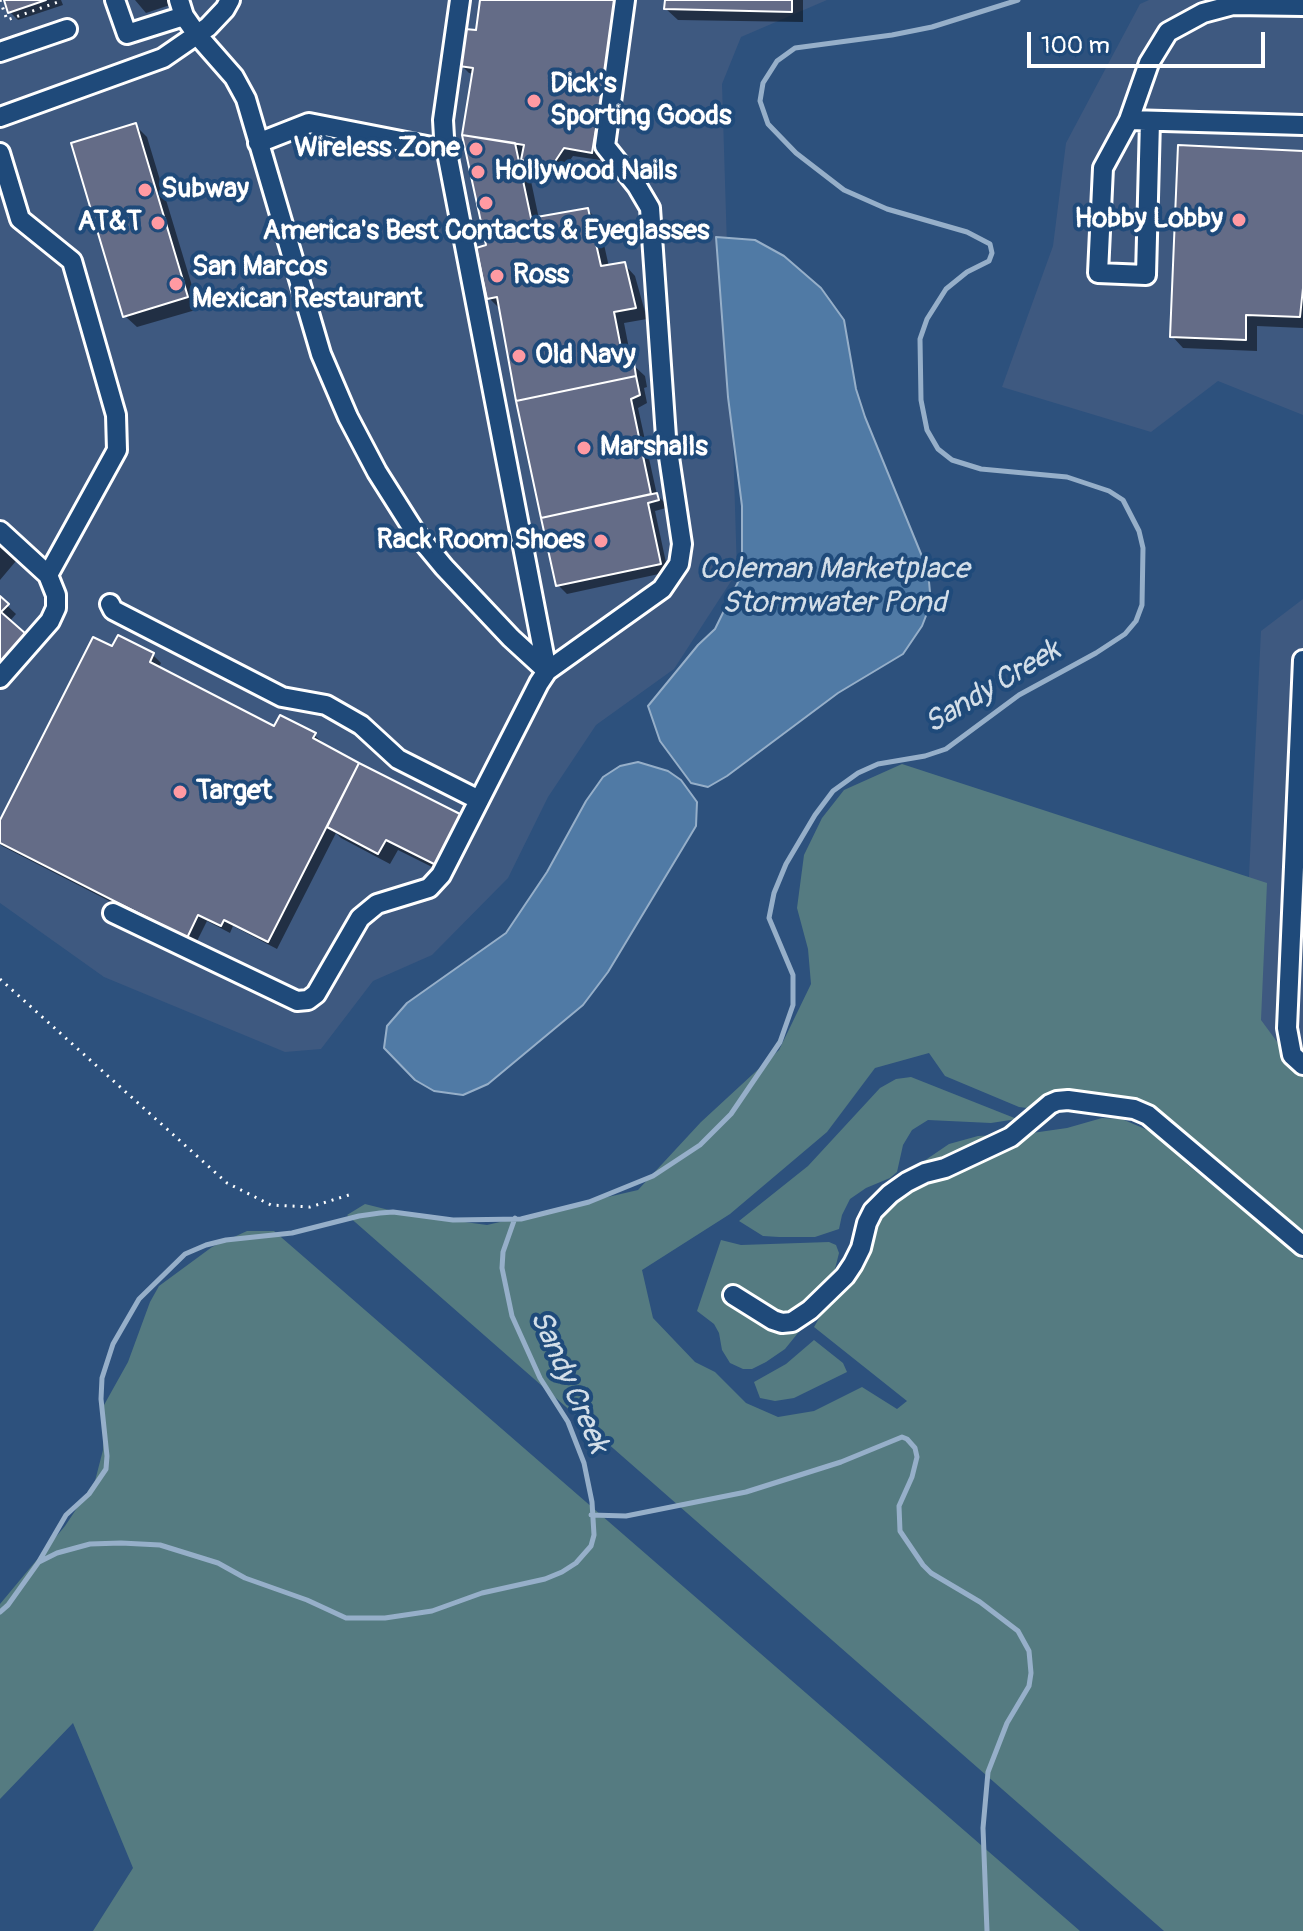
<!DOCTYPE html>
<html>
<head>
<meta charset="utf-8">
<style>
	body { margin:0 }
	#map { position:relative; width:1303px; height:1931px; overflow:hidden; background:#2d517d; font-family:Pangolin,sans-serif }
	canvas { display:block }
	.scale { position:absolute; left:1027px; top:32px; width:238px; height:36px; box-sizing:border-box; border:4px solid #fff; border-top:0; padding-left:10px; font-size:24px; line-height:28px; white-space:nowrap; color:#fff; -webkit-text-stroke:6px #1f4a7a; paint-order:stroke }
</style>
</head>
<body>
<div id="map">
<canvas width="1303" height="1931"></canvas>
<div class="scale">100 m</div>
</div>
<script>
const ctx = document.querySelector('canvas').getContext('2d');
ctx.lineJoin = 'round';
function fill(path, color) {
  ctx.fillStyle = color;
  ctx.fill(path, 'evenodd');
}
function poly(rows) {
  const path = new Path2D();
  for (const r of rows) {
    path.moveTo(r[0], r[1]);
    for (let i = 2; i < r.length; i += 2) path.lineTo(r[i], r[i + 1]);
  }
  return path;
}
function strokePath(path, color, width, dash) {
  ctx.strokeStyle = color;
  ctx.lineWidth = width;
  ctx.lineCap = dash ? 'butt' : 'round';
  ctx.setLineDash(dash || []);
  ctx.stroke(path);
}
function write(font, color, halo, rows, align = 'center') {
  ctx.font = font + ' Pangolin,sans-serif';
  ctx.lineWidth = 8;
  ctx.setLineDash([]);
  ctx.textBaseline = 'middle';
  ctx.strokeStyle = halo;
  ctx.fillStyle = color;
  for (const [text, x, y, turn = 0] of rows) {
    ctx.save();
    ctx.translate(x, y);
    ctx.rotate((+turn || 0) * Math.PI / 180);
    ctx.textAlign = isNaN(turn) ? turn : align;
    if (halo) ctx.strokeText(text, 0, 0);
    ctx.fillText(text, 0, 0);
    ctx.restore();
  }
}
fill(poly([
	[0,0,827,0,741,37,722,84,737,572,674,669,596,725,548,797,508,878,432,955,373,981,321,1049,285,1052,104,977,0,903],
	[1149,0,1303,0,1303,415,1218,381,1151,432,1002,387,1053,246,1066,143,1140,4],
	[1303,599,1303,1113,1241,1038,1261,631]
]), '#3e5980');
fill(poly([
	[902,764,1267,883,1261,1020,1303,1077,1303,1237,1133,1100,1103,1097,1059,1112,1019,1107,945,1076,929,1053,875,1068,827,1132,730,1214,642,1270,653,1318,695,1362,715,1372,746,1403,778,1417,814,1411,862,1387,897,1409,907,1401,814,1327,848,1268,853,1243,863,1224,895,1194,924,1161,949,1144,978,1136,1032,1133,1067,1128,1102,1118,1122,1119,1159,1135,1188,1165,1303,1260,1303,1931,1164,1931,347,1215,365,1204,405,1214,487,1225,638,1190,701,1122,779,1050,811,984,808,949,797,908,804,855,822,818,844,790],
	[911,1077,1017,1119,991,1123,928,1120,912,1130,903,1145,897,1172,890,1178,866,1188,850,1199,842,1215,839,1229,815,1237,779,1237,763,1236,739,1221,808,1166,880,1088,896,1079],
	[247,1231,274,1231,1080,1931,93,1931,133,1868,73,1723,0,1799,0,1604,65,1526,95,1481,103,1450,104,1405,128,1362,150,1302,159,1286,212,1247],
	[721,1240,741,1245,829,1242,836,1245,839,1253,835,1269,802,1328,785,1349,766,1362,752,1369,743,1369,730,1363,722,1350,719,1333,714,1324,697,1311],
	[814,1340,843,1363,847,1372,794,1398,775,1401,760,1398,754,1382,786,1364]
]), '#557b81');
const water = poly([
	[716,237,755,240,784,256,821,288,844,320,856,389,865,417,928,571,931,603,922,626,903,654,838,693,727,776,708,787,691,783,660,741,648,706,698,645,715,629,742,574,742,506,728,397,716,237],
	[638,762,668,771,681,780,697,802,696,826,608,972,583,1005,488,1084,463,1095,434,1091,415,1080,384,1048,387,1026,407,1003,506,933,547,872,586,801,603,777,620,766,638,762]
]);
fill(water, '#507aa5');
strokePath(water, '#96afc9', 2);
fill(poly([
	[6,0,61,0,63,5,18,20,10,12],
	[135,0,168,0,170,5,146,13],
	[482,0,626,0,600,160,573,156,561,173,532,167,527,162,539,219,588,210,599,222,609,267,624,264,635,276,647,319,624,323,632,364,645,376,647,387,644,388,647,403,638,408,657,495,665,503,666,508,655,511,668,572,567,594,558,585,518,401,501,310,489,298,488,246,474,74,469,73,461,65,477,33],
	[667,0,803,0,803,22,678,20,666,9],
	[136,126,147,137,199,309,137,327,125,316],
	[1303,153,1303,328,1257,326,1257,351,1183,348,1172,336],
	[0,546,16,561,0,580],
	[0,599,16,614,9,622,33,644,0,680],
	[113,649,153,655,161,663,158,669,275,729,314,735,323,743,322,745,359,764,448,875,398,850,390,864,341,838,336,833,277,949,233,926,230,933,207,921,195,945,2,846,0,844,0,825]
]), '#0007');
strokePath(poly([
	[591,1515,626,1516,746,1492,841,1462,902,1437,907,1439,915,1448,917,1457,912,1477,899,1506,900,1531,923,1565,931,1573,980,1602,1018,1631,1029,1651,1031,1673,1029,1686,1007,1723,988,1772,983,1828,987,1931],
	[39,1562,57,1553,90,1544,121,1543,160,1545,218,1563,245,1578,307,1600,346,1618,385,1618,432,1611,482,1593,545,1579,562,1572,576,1563,591,1546,594,1535,592,1502,584,1463,568,1422,540,1378,512,1316,502,1268,503,1252,515,1218],
	[0,1612,8,1605,38,1563,66,1515,89,1494,106,1469,107,1456,101,1399,102,1378,113,1344,139,1299,185,1254,206,1245,226,1240,292,1233,359,1216,380,1213,393,1212,453,1220,521,1219,589,1202,653,1176,700,1145,731,1114,780,1042,793,1005,793,975,769,918,774,893,786,864,815,815,833,791,858,773,878,764,925,756,946,749,1019,695,1096,653,1125,634,1136,621,1142,605,1143,548,1139,531,1123,500,1109,491,1067,477,981,469,952,460,938,449,927,430,921,400,920,339,927,319,946,289,967,272,989,261,992,253,990,244,967,232,887,209,844,190,796,153,768,124,760,101,763,83,777,61,795,48,892,35,932,27,1018,0]
]), '#96afc9', 5);
const building = poly([
	[4,0,46,0,8,13,4,0],
	[480,0,617,0,592,153,564,148,552,166,521,160,524,145,462,135,473,68,459,66,465,29,476,30,480,0],
	[665,0,792,0,792,12,664,9,665,0],
	[136,123,188,297,123,317,71,143,136,123],
	[462,135,515,143,531,218,588,208,601,266,625,262,636,308,614,312,623,358,634,363,636,376,516,401,497,297,487,299,476,248,486,245,462,135],
	[1178,145,1303,151,1303,288,1300,317,1246,315,1246,340,1170,337,1178,145],
	[636,376,640,395,631,399,651,494,541,518,516,401,636,376],
	[657,493,659,500,648,503,661,564,556,586,541,518,657,493],
	[0,596,9,604,1,612,26,634,0,663,0,596],
	[118,635,154,653,150,662,274,726,280,715,316,733,313,738,359,763,268,942,224,920,221,926,198,915,187,938,0,843,0,820,93,637,112,646,118,635],
	[359,763,462,815,436,865,386,840,378,854,327,827,359,763]
]);
fill(building, '#646c87');
strokePath(building, '#fff', 2);
const minor = poly([
	[115,0,127,34,184,16],
	[460,0,443,120,444,137,547,671,662,589,679,564,682,544,666,437,650,208,637,186,605,146,625,0],
	[1303,6,1233,5,1203,13,1168,32,1149,63,1129,120,1303,125],
	[0,52,67,29],
	[0,117,163,58,208,27,225,9,230,0],
	[1129,120,1103,168,1098,273,1146,275,1150,121],
	[258,143,309,123,447,150],
	[0,153,20,219,72,261,116,415,117,450,48,575,0,531],
	[110,604,113,610,282,697,326,705,361,725,398,759,479,800],
	[1303,660,1287,1028,1292,1055,1303,1065],
	[0,678,50,621,56,608,56,595,48,575],
	[113,913,297,1001,308,1000,316,994,360,918,377,904,429,888,441,875,539,683,547,671,511,638,444,567,415,532,377,472,348,417,321,354,246,99,234,77,198,36,184,16,179,0],
	[733,1295,773,1320,782,1323,792,1322,810,1310,845,1276,853,1264,861,1248,867,1223,873,1211,890,1194,907,1182,925,1173,945,1168,1011,1137,1050,1104,1057,1101,1068,1100,1134,1109,1148,1115,1303,1246]
]);
strokePath(minor, '#fff', 24);
strokePath(poly([
	[0,0,7,20,58,2],
	[0,979,227,1183,271,1205,310,1207,352,1194]
]), '#fff', 3, [2, 6]);
strokePath(minor, '#1f4a7a', 18);
for (const [x, y, r, color] of [
	[534,101,8,"#ff9aa2"],
	[476,149,8,"#ff9aa2"],
	[478,172,8,"#ff9aa2"],
	[145,190,8,"#ff9aa2"],
	[486,203,8,"#ff9aa2"],
	[1239,220,8,"#ff9aa2"],
	[158,223,8,"#ff9aa2"],
	[497,276,8,"#ff9aa2"],
	[176,284,8,"#ff9aa2"],
	[519,356,8,"#ff9aa2"],
	[584,448,8,"#ff9aa2"],
	[601,541,8,"#ff9aa2"],
	[180,792,8,"#ff9aa2"]
]) {
  const dot = new Path2D();
  dot.arc(x, y, r, 0, 2 * Math.PI);
  ctx.fillStyle = color;
  ctx.fill(dot);
  strokePath(dot, '#1f4a7a', 3);
}
write('bold 28px', '#fff', '#1f4a7a', [
	["Dick's",550,85],
	["Sporting Goods",550,117],
	["Wireless Zone",460,149,"right"],
	["Hollywood Nails",494,172],
	["Subway",161,190],
	["Hobby Lobby",1223,220,"right"],
	["AT&T",142,223,"right"],
	["America's Best Contacts & Eyeglasses",486,232,"center"],
	["San Marcos",192,268],
	["Mexican Restaurant",192,300],
	["Ross",513,276],
	["Old Navy",535,356],
	["Marshalls",600,448],
	["Rack Room Shoes",585,541,"right"],
	["Target",196,792]
], 'left');
write('italic 30px', '#d3dee8', '#1f4a7a', [
	["Coleman Marketplace",834,570],
	["Stormwater Pond",834,604],
	["Sandy Creek",993,688,-31],
	["Sandy Creek",568,1382,66]
]);
</script>
</body>
</html>
